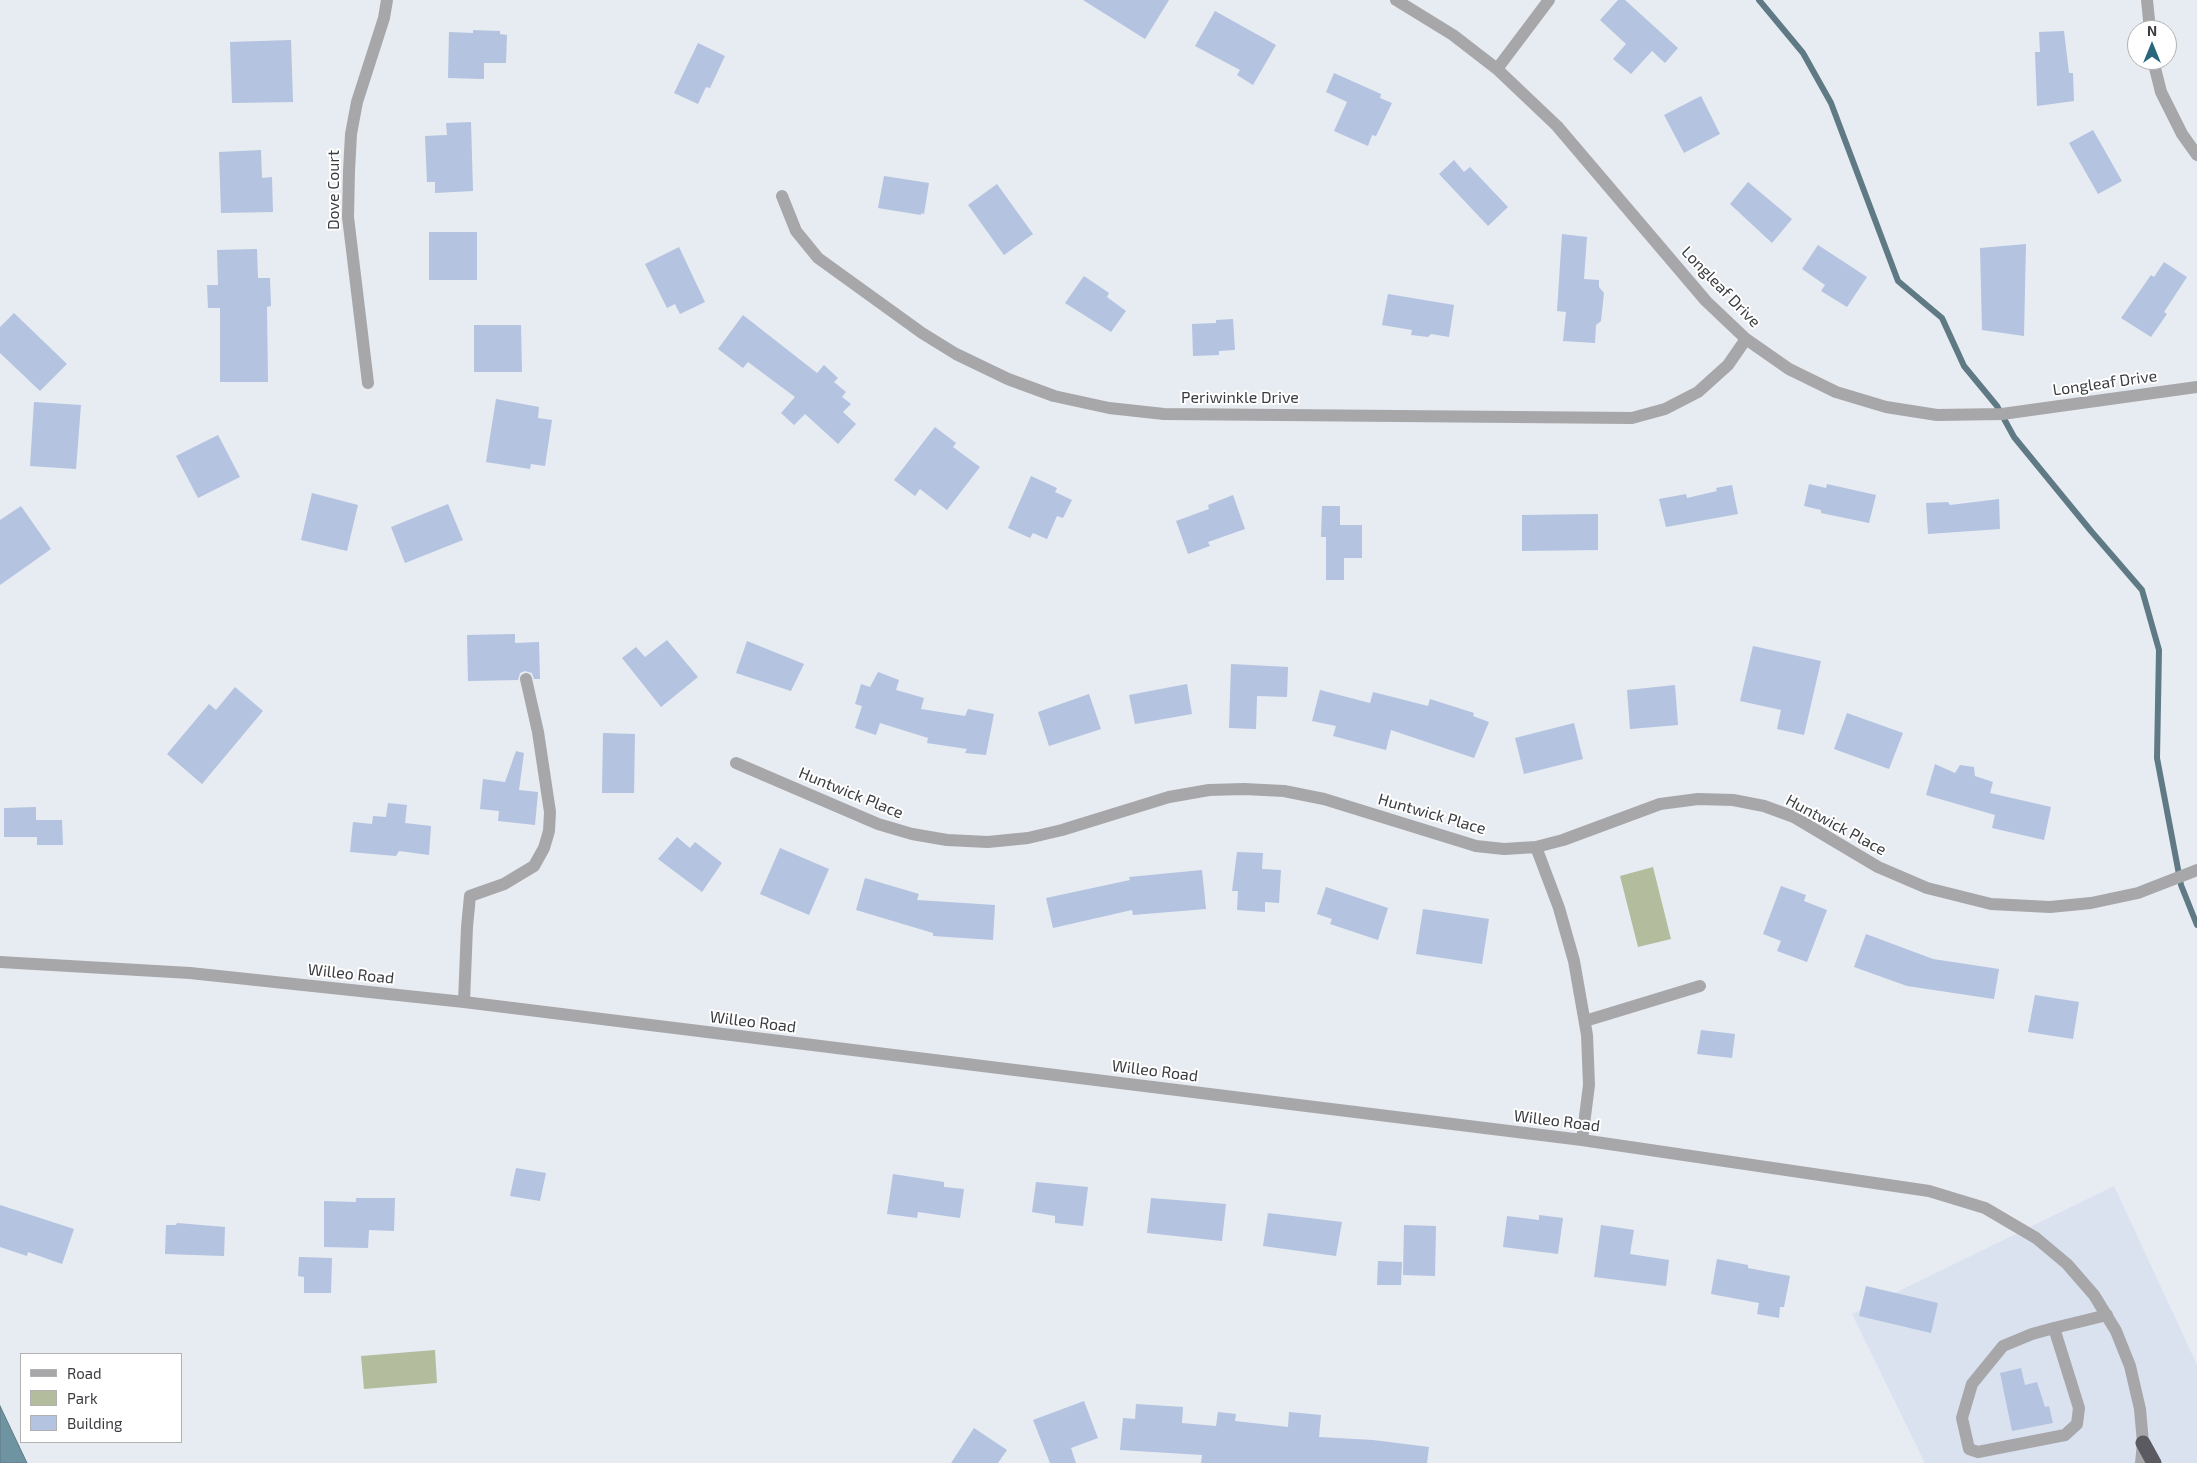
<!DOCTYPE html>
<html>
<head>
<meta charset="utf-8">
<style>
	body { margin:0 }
	#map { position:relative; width:2197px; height:1463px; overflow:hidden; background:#e7ebf2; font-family:"Exo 2",sans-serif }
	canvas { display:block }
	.legend { position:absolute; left:20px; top:1353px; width:162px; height:90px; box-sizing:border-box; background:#fff; border:1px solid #b1b1b2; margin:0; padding:6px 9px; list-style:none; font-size:15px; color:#3b3c3f }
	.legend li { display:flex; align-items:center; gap:10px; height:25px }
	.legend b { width:25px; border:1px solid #b1b1b2 }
	.north { position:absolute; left:2127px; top:20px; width:50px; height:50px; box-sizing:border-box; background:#fff; border:1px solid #b1b1b2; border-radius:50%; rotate:0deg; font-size:14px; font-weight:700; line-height:20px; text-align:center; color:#3b3c3f }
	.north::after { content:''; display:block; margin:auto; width:18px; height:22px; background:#2a667e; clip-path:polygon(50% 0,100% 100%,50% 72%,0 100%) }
</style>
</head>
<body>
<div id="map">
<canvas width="2197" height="1463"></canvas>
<ul class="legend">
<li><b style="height:6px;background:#a7a7aa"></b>Road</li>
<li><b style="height:14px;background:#b4bc9e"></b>Park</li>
<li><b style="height:14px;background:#b3c3e0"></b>Building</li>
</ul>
<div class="north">N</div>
</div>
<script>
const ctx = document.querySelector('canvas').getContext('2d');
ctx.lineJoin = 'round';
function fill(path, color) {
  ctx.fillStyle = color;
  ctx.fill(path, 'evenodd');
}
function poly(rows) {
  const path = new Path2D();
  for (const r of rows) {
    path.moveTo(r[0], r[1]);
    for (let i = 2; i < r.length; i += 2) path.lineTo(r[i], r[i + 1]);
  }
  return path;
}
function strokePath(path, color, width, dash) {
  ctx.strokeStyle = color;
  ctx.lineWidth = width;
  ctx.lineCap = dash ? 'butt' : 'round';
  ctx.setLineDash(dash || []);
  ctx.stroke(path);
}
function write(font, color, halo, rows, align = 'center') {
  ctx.font = font + ' "Exo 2",sans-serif';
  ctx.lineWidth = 4;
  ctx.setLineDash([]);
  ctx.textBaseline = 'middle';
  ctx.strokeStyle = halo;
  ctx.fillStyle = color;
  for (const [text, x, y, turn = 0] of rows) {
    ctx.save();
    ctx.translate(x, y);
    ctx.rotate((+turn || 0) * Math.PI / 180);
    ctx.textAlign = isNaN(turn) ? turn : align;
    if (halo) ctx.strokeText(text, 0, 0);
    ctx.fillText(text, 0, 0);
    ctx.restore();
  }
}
fill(poly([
	[2114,1186,2197,1365,2197,1463,1925,1463,1852,1314]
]), '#dae2f0');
fill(poly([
	[1653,867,1671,939,1638,947,1620,876],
	[435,1350,437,1383,364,1389,361,1356]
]), '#b4bc9e');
const water = poly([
	[0,1406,27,1463,0,1463,0,1406]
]);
fill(water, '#6f94a1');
strokePath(water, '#5f7a84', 1);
strokePath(poly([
	[1759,0,1803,53,1831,103,1898,281,1942,318,1964,366,1997,406,2014,437,2091,531,2142,590,2159,650,2157,758,2181,885,2197,925]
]), '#5f7a84', 6);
fill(poly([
	[1083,0,1169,0,1145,39],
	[1618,0,1625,0,1678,48,1665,63,1652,51,1631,74,1613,59,1626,44,1600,20],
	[1215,11,1276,45,1253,85,1237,75,1240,70,1195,46],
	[473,30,500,31,500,34,507,35,506,63,484,63,484,79,448,78,449,32,473,33],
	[2064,31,2069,73,2073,73,2074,101,2037,106,2035,52,2040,52,2039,32],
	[291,40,293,102,232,103,230,42],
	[698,43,725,56,710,88,706,87,698,104,674,93],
	[1334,73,1381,94,1380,98,1392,103,1376,136,1372,135,1368,146,1334,131,1347,102,1326,92],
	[1701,96,1720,134,1684,153,1664,115],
	[471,122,473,191,435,193,435,182,427,182,425,136,447,135,446,123],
	[2093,130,2122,181,2098,194,2069,143],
	[261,150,262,178,272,177,273,212,221,213,219,152],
	[1454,160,1464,172,1470,167,1508,207,1488,226,1439,174],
	[884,176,929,183,924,214,921,213,921,215,878,208],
	[1748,182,1792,219,1772,243,1730,204],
	[997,184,1033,234,1004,255,968,205],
	[429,232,477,232,477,280,429,280],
	[1562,234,1587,237,1584,279,1599,280,1599,287,1604,293,1601,321,1596,325,1595,343,1563,341,1566,312,1557,311],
	[2026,244,2024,336,1982,330,1980,248],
	[1818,245,1867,277,1847,307,1821,291,1825,285,1802,269],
	[679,247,705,302,680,314,675,304,667,308,645,264],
	[257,249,258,278,270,278,271,306,267,307,268,382,220,382,220,308,208,308,207,285,218,285,217,250],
	[2164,262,2187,277,2164,312,2167,314,2151,337,2121,318,2151,275,2154,277],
	[1084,276,1109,293,1107,297,1126,311,1111,332,1065,303],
	[1388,294,1454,305,1449,337,1431,334,1428,337,1411,335,1412,330,1382,325],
	[14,313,67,364,40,391,0,353,0,327],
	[743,315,817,373,824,365,838,378,834,382,846,392,842,397,851,404,843,412,856,424,838,444,805,414,794,425,781,413,795,397,748,362,743,368,718,349],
	[1233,319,1235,350,1219,351,1219,355,1193,356,1192,324,1216,323,1216,320],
	[474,325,521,325,522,372,474,372],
	[496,399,539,407,538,418,552,420,545,466,531,464,530,469,486,462],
	[34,402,81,405,76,469,30,466],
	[935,427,956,443,953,447,980,467,947,510,920,489,915,496,894,480],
	[218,435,240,477,198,498,176,456],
	[1031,476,1057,488,1055,492,1072,500,1063,518,1057,516,1047,539,1033,533,1030,538,1008,528],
	[1809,484,1826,488,1827,484,1876,495,1869,523,1821,513,1821,510,1804,506],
	[1732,485,1738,514,1666,527,1659,499,1686,494,1687,498,1717,491,1716,488],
	[312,493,358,505,347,551,301,540],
	[1233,495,1245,529,1208,542,1210,546,1188,554,1176,521,1209,509,1208,505],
	[1999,499,2000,529,1928,534,1926,503,1948,502,1950,505],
	[448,504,463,540,405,563,391,527],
	[21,506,51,549,0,585,0,520],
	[1322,506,1340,506,1340,525,1362,525,1362,558,1344,558,1344,580,1326,580,1326,537,1321,537],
	[1598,514,1598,550,1522,551,1522,515],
	[515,634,515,643,539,642,540,679,534,679,532,673,525,671,520,673,518,680,468,681,467,635],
	[667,640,698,677,661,707,622,658,636,647,645,657],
	[747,641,804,664,791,691,736,673],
	[1753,646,1821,661,1804,735,1777,729,1781,710,1740,701],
	[1231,664,1288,667,1287,697,1257,696,1256,729,1229,728],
	[878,672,899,680,896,690,924,698,921,709,965,716,968,709,994,714,986,755,965,753,967,749,927,743,928,738,880,723,876,735,855,728,862,706,855,704,861,684,870,687],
	[1187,684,1192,714,1135,724,1129,695],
	[1675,685,1678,725,1630,729,1627,690],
	[235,687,263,711,202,784,167,754,209,704,216,710],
	[1320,690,1370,703,1373,692,1428,706,1430,699,1474,713,1473,716,1489,722,1474,758,1391,730,1386,750,1333,736,1336,726,1312,721],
	[1089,694,1101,729,1049,746,1038,712],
	[1847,713,1903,733,1889,769,1834,749],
	[1574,723,1583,759,1524,774,1515,738],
	[603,733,635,734,634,793,602,793],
	[516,751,524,753,519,790,538,792,535,825,498,821,499,811,480,809,483,779,505,782],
	[1935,764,1955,773,1960,765,1974,767,1975,776,1993,782,1990,793,2051,807,2044,840,1992,828,1995,815,1926,795],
	[388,803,407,805,405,823,431,826,429,855,399,851,396,856,350,852,353,822,372,824,373,816,386,817],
	[36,807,36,820,62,820,63,845,37,845,37,837,4,837,4,808],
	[677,837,690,848,695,842,722,863,702,892,658,859],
	[780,848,829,869,809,915,760,894],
	[1237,852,1263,853,1262,869,1281,870,1279,903,1265,902,1265,912,1237,910,1238,891,1232,891],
	[1202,870,1206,909,1133,915,1132,910,1053,928,1046,898,1130,880,1129,877],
	[865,878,919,894,917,900,995,905,993,940,933,936,933,933,856,910],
	[1781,886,1806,895,1804,901,1827,910,1807,962,1777,951,1781,941,1763,934],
	[1326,887,1388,908,1378,940,1330,924,1332,919,1317,914],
	[1423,909,1489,919,1482,964,1416,954],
	[1866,934,1933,959,1999,969,1994,999,1907,986,1854,967],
	[2035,995,2079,1002,2073,1039,2028,1032],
	[1701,1030,1735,1034,1732,1058,1697,1054],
	[516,1168,546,1173,540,1201,510,1196],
	[893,1174,944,1182,944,1187,964,1189,960,1218,918,1212,917,1218,887,1214],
	[1036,1182,1088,1187,1083,1226,1055,1223,1055,1216,1032,1212],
	[356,1198,395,1198,394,1231,369,1230,368,1248,324,1247,324,1201,356,1202],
	[1151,1198,1226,1204,1222,1241,1147,1233],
	[0,1205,74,1229,62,1264,28,1252,27,1256,0,1247],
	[1268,1213,1342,1222,1336,1256,1263,1246],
	[1539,1215,1563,1218,1558,1254,1503,1247,1507,1216,1539,1220],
	[177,1223,225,1227,224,1256,165,1254,166,1225,176,1225],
	[1404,1225,1436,1226,1435,1276,1403,1275],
	[1601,1225,1634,1230,1630,1254,1669,1260,1666,1286,1594,1277],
	[299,1257,332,1258,331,1293,304,1293,304,1277,298,1276],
	[1717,1259,1748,1265,1748,1268,1790,1276,1784,1307,1780,1307,1779,1318,1757,1314,1759,1303,1711,1294],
	[1378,1261,1402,1262,1401,1285,1377,1285],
	[1866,1286,1938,1303,1931,1333,1859,1316],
	[2021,1368,2025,1385,2037,1382,2045,1407,2049,1406,2053,1423,2012,1431,2000,1373],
	[1084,1401,1098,1438,1071,1448,1076,1463,1050,1463,1033,1420],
	[1136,1404,1183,1407,1182,1423,1216,1426,1218,1412,1236,1414,1235,1421,1288,1427,1289,1412,1321,1415,1319,1437,1373,1440,1429,1447,1427,1463,1201,1463,1202,1455,1120,1450,1123,1418,1135,1419],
	[974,1428,1007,1450,998,1463,951,1463]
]), '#b3c3e0');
strokePath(poly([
	[1396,0,1453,35,1497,69,1557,126,1706,301,1746,339,1789,369,1836,392,1886,407,1937,415,2002,414,2197,387],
	[2147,0,2150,30],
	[2153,60,2161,92,2182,134,2197,155],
	[1497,69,1549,0],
	[782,196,796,231,818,258,922,333,956,354,1008,379,1054,396,1109,408,1164,414,1632,418,1665,409,1698,392,1728,365,1746,339],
	[368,383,348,217,349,171,351,134,357,102,384,18,387,0],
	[736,763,878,824,912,834,947,840,988,842,1028,838,1062,830,1169,797,1209,790,1244,789,1284,791,1324,799,1476,846,1504,849,1536,847,1563,840,1660,804,1698,799,1733,800,1764,806,1794,817,1878,867,1927,888,1991,904,2050,907,2091,903,2138,893,2197,870],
	[1536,847,1559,908,1574,961,1587,1035,1589,1085,1582,1140],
	[0,962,190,973,464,1002,1582,1140,1929,1191,1985,1208,2036,1238,2067,1264,2094,1295,2116,1331,2130,1366,2140,1409,2143,1443,2141,1463],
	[464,1002,467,927,470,896,504,884,534,866,544,848,549,831,550,812,538,732,526,679],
	[1585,1021,1700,986],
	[2054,1328,2079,1408,2077,1424,2065,1435,1978,1452,1969,1449,1962,1418,1972,1384,2003,1346,2032,1334,2054,1328,2107,1315]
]), '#a7a7aa', 12);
strokePath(poly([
	[2143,1443,2154,1463]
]), '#5c5a61', 15);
write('16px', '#3b3c3f', '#fff', [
	["Dove Court",334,190,-90],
	["Longleaf Drive",1721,287,46],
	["Longleaf Drive",2105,383,-8],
	["Periwinkle Drive",1240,398],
	["Huntwick Place",851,793,22],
	["Huntwick Place",1432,814,16],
	["Huntwick Place",1836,825,28],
	["Willeo Road",351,974,6],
	["Willeo Road",753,1022,7],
	["Willeo Road",1155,1071,7],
	["Willeo Road",1557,1121,7]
]);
</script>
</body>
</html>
